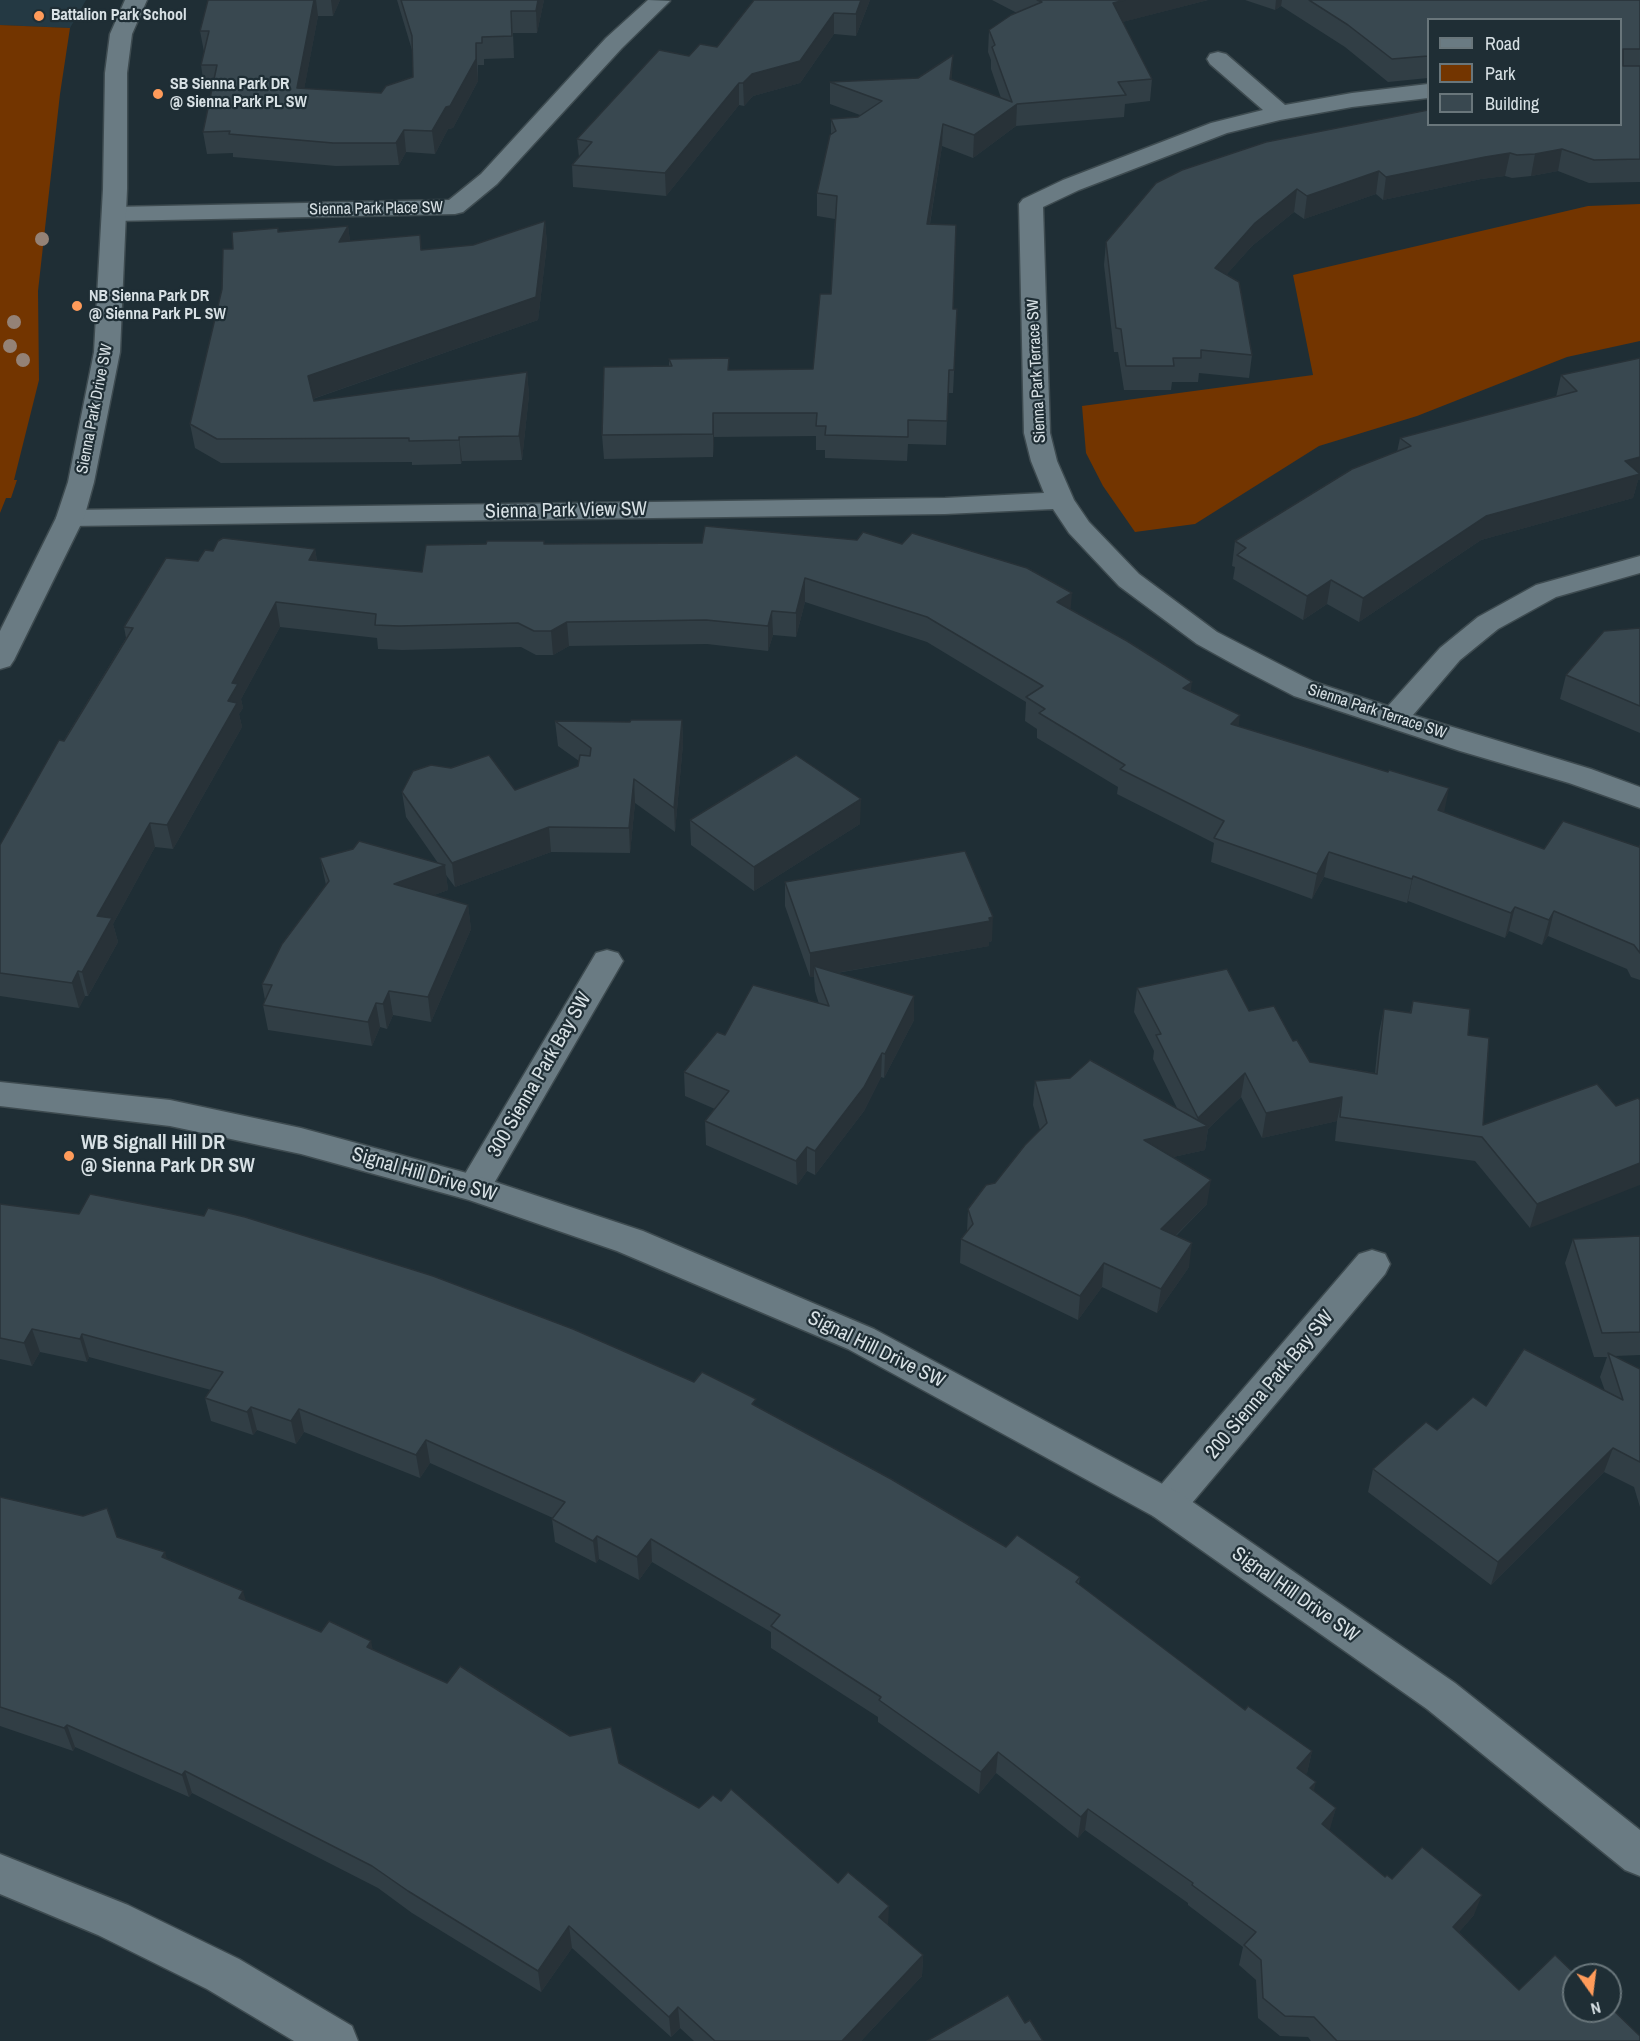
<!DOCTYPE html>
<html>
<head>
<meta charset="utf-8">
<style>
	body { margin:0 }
	#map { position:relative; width:1640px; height:2041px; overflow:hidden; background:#1f2e35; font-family:"Archivo Narrow",sans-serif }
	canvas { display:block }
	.legend { position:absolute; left:1427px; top:18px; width:195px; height:108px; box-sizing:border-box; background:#1f2e35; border:2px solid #69767b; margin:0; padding:8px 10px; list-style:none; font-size:18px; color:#d8e1e5 }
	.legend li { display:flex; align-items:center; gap:12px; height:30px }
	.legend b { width:30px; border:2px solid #69767b }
	.north { position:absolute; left:1562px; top:1963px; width:60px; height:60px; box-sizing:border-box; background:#1f2e35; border:2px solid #69767b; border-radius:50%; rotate:166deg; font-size:16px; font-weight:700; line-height:24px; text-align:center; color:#d8e1e5 }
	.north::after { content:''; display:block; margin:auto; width:21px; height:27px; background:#ff9b5a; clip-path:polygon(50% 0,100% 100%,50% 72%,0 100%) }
</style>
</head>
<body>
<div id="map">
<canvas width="1640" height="2041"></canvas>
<ul class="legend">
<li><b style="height:8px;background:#6a7b83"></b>Road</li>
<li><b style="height:16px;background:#733500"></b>Park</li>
<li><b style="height:16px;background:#394850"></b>Building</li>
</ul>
<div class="north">N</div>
</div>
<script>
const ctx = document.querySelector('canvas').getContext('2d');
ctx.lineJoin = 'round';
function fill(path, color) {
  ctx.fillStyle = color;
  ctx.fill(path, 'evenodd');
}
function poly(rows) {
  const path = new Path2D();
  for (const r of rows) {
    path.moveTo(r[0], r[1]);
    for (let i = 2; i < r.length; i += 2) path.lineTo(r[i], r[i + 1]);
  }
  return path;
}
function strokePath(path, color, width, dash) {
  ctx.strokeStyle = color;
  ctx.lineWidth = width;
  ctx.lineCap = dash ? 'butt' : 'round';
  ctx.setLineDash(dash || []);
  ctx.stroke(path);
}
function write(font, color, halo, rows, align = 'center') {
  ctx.font = font + ' "Archivo Narrow",sans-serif';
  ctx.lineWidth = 4.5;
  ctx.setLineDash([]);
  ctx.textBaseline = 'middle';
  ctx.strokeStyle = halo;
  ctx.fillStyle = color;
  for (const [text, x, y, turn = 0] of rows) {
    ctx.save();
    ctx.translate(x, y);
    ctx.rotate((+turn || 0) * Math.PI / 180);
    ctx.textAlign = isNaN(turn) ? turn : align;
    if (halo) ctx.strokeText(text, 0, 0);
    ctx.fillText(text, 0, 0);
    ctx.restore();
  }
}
fill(poly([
	[0,0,86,0,70,28,0,25]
]), '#243943');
fill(poly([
	[0,25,70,28,60,94,38,291,39,380,14,480,17,480,11,498,6,498,0,513],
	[1640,204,1640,341,1567,357,1417,416,1319,446,1195,524,1135,532,1103,486,1086,453,1082,406,1313,375,1293,275,1588,206]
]), '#733500');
const minor = poly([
	[648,0,670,1,622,48,497,184,463,212,455,214,114,221,106,219,102,214,106,209,114,207,449,200,481,174,606,38,648,0],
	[1218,52,1226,54,1285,105,1352,93,1428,84,1428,98,1352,107,1280,120,1227,133,1079,190,1043,207,1050,433,1057,461,1074,500,1089,522,1139,574,1217,632,1314,682,1388,706,1440,648,1478,617,1536,585,1640,556,1640,573,1556,597,1498,629,1460,660,1413,715,1591,769,1640,787,1640,808,1569,783,1460,751,1294,696,1244,670,1197,644,1119,586,1069,533,1053,509,945,514,70,526,60,524,56,518,60,512,70,510,945,498,1044,493,1031,461,1024,433,1019,204,1023,199,1063,180,1211,123,1263,110,1210,64,1207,59,1210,54,1218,52],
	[607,950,618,953,623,961,486,1197,474,1201,462,1197,457,1188,462,1179,596,953,607,950],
	[1372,1250,1385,1254,1390,1264,1385,1274,1181,1516,1167,1521,1153,1516,1148,1505,1153,1494,1359,1254,1372,1250],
	[0,1854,128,1905,239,1959,352,2026,358,2041,294,2041,207,1989,98,1935,0,1894,0,1854]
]);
const tertiary = poly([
	[125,0,147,0,132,34,127,73,127,189,120,352,94,482,84,518,14,660,10,666,0,669,0,631,56,518,68,482,94,352,103,189,105,73,110,34,125,0],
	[0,1082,170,1100,301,1128,474,1175,643,1231,874,1329,1181,1494,1455,1683,1640,1830,1640,1876,1625,1870,1427,1709,1153,1516,848,1349,617,1251,469,1200,301,1154,170,1126,0,1106,0,1082]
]);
strokePath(minor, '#3e4b50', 3);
strokePath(tertiary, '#3e4b50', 3);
fill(minor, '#6a7b83');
fill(tertiary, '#6a7b83');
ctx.fillStyle = '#948276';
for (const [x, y] of [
	[42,239],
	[14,322],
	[10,346],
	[23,360]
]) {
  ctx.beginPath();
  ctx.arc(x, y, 7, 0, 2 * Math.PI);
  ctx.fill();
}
fill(poly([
	[208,0,340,0,333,16,318,16,304,89,381,93,413,77,412,50,397,0,544,0,537,33,513,33,514,58,484,59,484,65,478,65,478,81,453,128,448,129,435,154,406,152,399,165,336,166,233,157,233,153,207,154,203,132,212,87,204,87,201,65,204,52,200,31],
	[870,0,856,36,834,34,800,83,753,96,744,106,739,105,666,196,573,187,572,165,579,157,577,139,689,56],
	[992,0,1208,0,1122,22,1152,79,1150,101,1125,104,1124,117,1016,126,973,158,942,146,930,224,953,309,956,332,953,393,948,393,946,445,908,444,907,461,825,458,825,450,816,450,816,436,714,437,713,457,604,459,602,435,669,366,669,359,730,370,813,369,831,294,835,219,817,216,817,193,831,134,831,119,858,117,860,115,830,104,830,82,952,80,1001,98,991,69,991,60,988,52,989,30,1017,13],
	[1245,0,1640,0,1640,182,1589,183,1558,171,1531,176,1512,178,1505,176,1481,179,1383,200,1376,194,1304,219,1294,212,1252,246,1226,275,1252,355,1249,378,1199,373,1198,382,1172,382,1171,390,1124,390,1118,352,1114,352,1104,265,1106,242,1428,124,1620,20,1428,20,1428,78,1388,82,1345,47,1281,6,1275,10],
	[545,221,547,244,538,320,313,399,314,401,527,372,529,395,522,460,462,461,461,464,412,465,412,462,221,463,195,448,190,424,233,249,278,232,348,226,350,241,421,250,473,245],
	[1640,358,1638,480,1633,498,1481,540,1359,622,1327,604,1303,620,1233,579,1235,567,1232,566,1235,541,1397,452,1400,438,1556,397,1561,375],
	[544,541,544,544,1070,610,1191,691,1239,726,1444,812,1544,849,1639,847,1640,845,1640,980,1631,977,1627,969,1548,936,1542,945,1509,931,1505,938,1408,901,1407,903,1324,877,1312,899,1211,862,1214,843,1117,794,1118,787,1037,738,1037,729,1025,721,1026,702,927,642,805,602,796,637,773,635,768,651,707,644,569,646,553,655,536,655,521,647,402,650,378,649,377,638,280,627,241,699,243,708,239,714,242,727,173,849,155,847,113,924,118,942,88,996,85,996,79,1008,0,996,0,845,126,638,124,627,198,561,213,551,315,549,317,561,422,572,486,544],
	[1640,628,1640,733,1560,699,1566,675],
	[682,720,683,744,675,832,635,803,630,853,551,852,455,887,446,875,448,890,434,895,468,905,471,929,431,1022,393,1015,387,1029,380,1027,372,1046,268,1030,263,1005,265,1000,262,984,326,885,320,858,438,863,406,817,402,792,515,790,578,766,579,761,558,746,555,721,630,722],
	[690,820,860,824,754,891,691,845],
	[785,882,992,941,989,942,989,946,837,973,914,1020,884,1078,881,1077,864,1111,815,1175,807,1171,797,1185,706,1145,705,1121,715,1109,685,1096,684,1072,725,1035,819,1004,815,991,814,977,810,977,785,906],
	[1137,988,1249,1011,1293,1041,1310,1062,1375,1073,1379,1033,1384,1009,1410,1013,1413,1001,1468,1035,1483,1125,1597,1084,1530,1228,1475,1161,1335,1141,1337,1121,1262,1138,1241,1097,1208,1129,1205,1150,1173,1157,1207,1204,1176,1236,1189,1267,1157,1313,1102,1287,1078,1320,960,1263,961,1239,967,1232,968,1209,995,1183,1040,1130,1033,1105,1035,1081,1177,1108,1153,1059,1154,1051,1134,1012],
	[0,1204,694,1382,756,1407,1006,1547,1080,1577,1079,1584,1245,1710,1312,1751,1307,1773,1305,1774,1314,1791,1336,1808,1329,1830,1385,1877,1474,1915,1459,1932,1519,1990,1640,2041,1311,2041,1308,2037,1280,2036,1258,2018,1256,1980,1239,1965,1243,1947,1188,1905,1188,1903,1085,1830,1078,1838,996,1773,979,1794,878,1722,878,1717,771,1648,771,1632,652,1562,639,1580,599,1559,596,1563,555,1542,552,1519,553,1518,430,1463,420,1478,304,1432,296,1444,257,1430,253,1435,211,1421,205,1398,211,1390,89,1357,87,1362,40,1352,32,1366,0,1359],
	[1640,1236,1640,1355,1615,1356,1640,1369,1640,1507,1634,1487,1604,1472,1491,1585,1368,1492,1373,1469,1437,1430,1486,1406,1605,1391,1600,1377,1607,1357,1594,1357,1565,1263,1573,1239],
	[0,1497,168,1560,246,1601,321,1632,373,1650,447,1683,570,1736,699,1808,721,1801,838,1883,923,1955,922,1976,861,2041,694,2041,680,2028,671,2037,572,1948,541,1992,412,1913,378,1888,192,1793,189,1797,75,1747,73,1751,0,1726]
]), '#313e45');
fill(poly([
	[314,0,316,0,318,16,300,111,297,88],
	[331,0,340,0,333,16],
	[538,0,544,0,537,33,536,11],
	[861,0,870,0,856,36,856,14],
	[1125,0,1208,0,1111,25,1113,3],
	[1276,0,1282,0,1281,6,1275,10],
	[834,13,834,34,800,83,753,96,744,106,743,83,752,74],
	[476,43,478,81,453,128,448,129,435,154,432,131],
	[953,55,952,77,949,101,950,79],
	[739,83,739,105,666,196,665,173],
	[1017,104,1016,126,973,158,974,135],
	[943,124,942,146,926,247,927,224],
	[404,130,406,152,399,165,396,143],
	[1562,149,1558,171,1531,176,1535,154],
	[1510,153,1505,176,1481,179,1383,200,1386,177,1485,157],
	[1379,171,1376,194,1304,219,1307,196],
	[1297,189,1294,212,1252,246,1212,291,1215,268,1255,223],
	[545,221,547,244,538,320,312,399,308,376],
	[348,226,351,249,339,242],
	[527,372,529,395,522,460,519,436],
	[713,413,714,437,713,457],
	[459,437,462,461,461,464,459,440],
	[1640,457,1640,480,1638,480,1633,498,1481,540,1359,622,1363,598,1486,516,1625,461],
	[315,549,319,573,309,560],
	[805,578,805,602,796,637,796,613],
	[1331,580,1327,604,1303,620,1307,596],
	[1072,593,1070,617,1057,602],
	[276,602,280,627,241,699,243,708,239,714,242,727,173,849,167,825,228,701,232,683],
	[772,611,773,635,768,651,768,626],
	[567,622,569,646,553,655,551,631],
	[1192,682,1189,706,1183,688],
	[1240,715,1237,740,1231,724],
	[682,720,683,744,675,832,674,808],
	[634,779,635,803,630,853,629,828],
	[1449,788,1444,813,1438,810],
	[861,799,860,824,754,891,754,867],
	[150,823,155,847,113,924,118,942,88,996,82,972,97,916],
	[549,827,551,852,455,887,452,863],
	[1329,852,1324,877,1312,899,1317,874],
	[445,865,448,890,398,908,394,884],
	[1413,876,1408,901,1407,903,1412,879],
	[468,905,471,929,431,1022,428,997],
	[1515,907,1509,931,1505,938,1511,913],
	[1554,911,1548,936,1542,945,1549,920],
	[993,917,992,941,989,942,989,946,818,976,814,966,814,977,810,977,810,953],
	[78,971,85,996,79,1008,72,983],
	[389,991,393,1015,387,1029,383,1004],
	[914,996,914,1020,884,1078,885,1054],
	[376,1003,380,1027,372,1046,368,1022],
	[882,1053,881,1077,864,1111,815,1175,815,1151],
	[1245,1073,1241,1097,1208,1129,1205,1150,1141,1164,1144,1140,1196,1129,1198,1118],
	[1342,1097,1337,1121,1262,1138,1266,1113],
	[807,1147,807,1171,797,1185,796,1161],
	[1640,1159,1640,1185,1530,1228,1537,1204],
	[1211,1180,1207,1204,1158,1253,1161,1229],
	[1192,1243,1189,1267,1157,1313,1161,1289],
	[1104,1263,1102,1287,1078,1320,1080,1296],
	[32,1329,40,1352,32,1366,24,1343],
	[82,1334,89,1357,87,1362,80,1339],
	[251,1407,257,1430,253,1435,247,1412],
	[299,1409,304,1432,296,1444,291,1421],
	[426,1440,430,1463,420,1478,416,1455],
	[1613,1448,1604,1472,1491,1585,1498,1562],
	[597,1536,599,1559,596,1563,593,1541],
	[651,1539,652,1562,639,1580,637,1557],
	[165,1552,172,1575,162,1557],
	[243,1591,250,1614,239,1598],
	[371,1641,376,1664,367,1647],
	[67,1725,75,1747,73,1751,64,1728],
	[1312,1751,1307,1773,1292,1790,1297,1768],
	[998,1752,996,1773,979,1794,981,1772],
	[185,1771,192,1793,189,1797,182,1775],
	[1316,1782,1311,1803,1310,1788],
	[1336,1808,1330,1829,1317,1845,1322,1824],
	[1088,1809,1085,1830,1078,1838,1081,1817],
	[1482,1895,1474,1915,1446,1947,1453,1927],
	[889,1906,888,1927,879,1917],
	[569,1926,572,1948,541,1992,538,1971],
	[923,1955,922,1976,861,2041,842,2041],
	[678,2007,680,2028,671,2037,669,2017]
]), '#283238');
const building = poly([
	[208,0,314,0,297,88,381,93,386,86,413,77,412,36,401,0,538,0,536,11,511,11,512,36,482,37,482,43,476,43,476,59,450,106,446,107,432,131,404,130,396,143,333,143,229,134,230,131,203,132,217,65,201,65,209,31,200,31,208,0],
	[754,0,861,0,856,14,834,13,800,61,752,74,743,83,739,83,665,173,572,165,592,142,577,139,659,50,689,56,700,44,717,47,754,0],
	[1037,0,1125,0,1113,3,1152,79,1118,82,1126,95,1017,104,974,135,943,124,927,224,956,225,953,309,957,309,954,370,949,370,947,421,908,420,908,437,825,435,826,426,816,426,817,413,713,413,713,434,602,435,604,367,672,366,669,359,729,358,728,370,813,369,820,294,831,294,837,196,817,193,830,135,836,131,831,119,858,117,882,101,830,82,918,78,953,55,950,79,1012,102,992,47,995,45,989,30,1011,15,1042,2,1037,0],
	[1309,0,1640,0,1640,49,1623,49,1623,66,1640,66,1640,159,1594,160,1562,149,1535,154,1517,155,1510,153,1485,157,1386,177,1379,171,1307,196,1297,189,1255,223,1215,268,1239,282,1252,355,1201,350,1201,358,1173,358,1174,366,1126,366,1121,329,1116,328,1106,242,1156,183,1182,170,1266,142,1428,110,1428,124,1620,124,1620,20,1428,20,1428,56,1392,59,1348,25,1309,0],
	[545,221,536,297,308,376,314,401,527,372,519,436,459,437,459,440,409,441,409,438,217,439,190,424,222,289,223,249,233,249,232,232,278,228,278,232,348,226,339,242,420,235,421,250,473,245,545,221],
	[1640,358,1640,457,1625,461,1640,474,1486,516,1363,598,1331,580,1307,596,1237,555,1246,548,1235,541,1352,469,1411,446,1400,438,1577,391,1561,375,1640,358],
	[705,526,857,540,863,532,902,544,912,533,1027,568,1072,593,1057,602,1127,641,1192,682,1183,688,1240,715,1231,724,1388,772,1389,770,1449,788,1438,810,1544,849,1563,821,1639,847,1640,845,1640,953,1634,945,1554,911,1549,920,1515,907,1511,913,1413,876,1412,879,1329,852,1317,874,1214,838,1224,821,1120,769,1125,765,1039,713,1045,709,1026,697,1043,686,927,617,805,578,796,613,772,611,768,626,706,620,567,622,551,631,534,631,518,623,399,626,375,625,376,614,276,602,232,683,238,684,228,701,237,703,167,825,150,823,97,916,112,918,82,972,78,971,72,983,0,973,0,845,59,740,64,741,133,628,124,627,166,558,198,561,205,550,213,551,218,541,223,538,315,549,309,560,422,572,426,545,486,544,487,541,544,541,544,544,702,543,705,526],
	[1640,628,1640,706,1566,675,1604,631,1640,628],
	[631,720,682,720,674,808,634,779,629,828,549,827,452,863,402,792,413,771,431,765,451,768,489,755,515,790,578,766,580,755,590,756,591,748,555,721,630,722,631,720],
	[796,755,861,799,754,867,690,820,796,755],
	[359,841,445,865,394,884,468,905,428,997,389,991,383,1004,376,1003,368,1022,263,1005,272,985,262,984,282,944,329,881,320,858,353,849,359,841],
	[965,851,993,917,989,918,990,921,810,953,785,882,965,851],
	[814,966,914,996,885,1054,882,1053,864,1087,815,1151,807,1147,796,1161,705,1121,729,1091,684,1072,717,1032,725,1035,753,985,829,1006,814,966],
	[1227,969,1249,1011,1274,1006,1293,1041,1297,1040,1310,1062,1377,1074,1384,1009,1411,1013,1413,1001,1470,1009,1468,1035,1489,1038,1483,1125,1597,1084,1616,1106,1638,1098,1640,1100,1640,1163,1537,1204,1482,1137,1340,1117,1342,1097,1266,1113,1245,1073,1198,1118,1156,1035,1161,1034,1137,988,1227,969],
	[1090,1060,1208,1126,1144,1140,1211,1180,1161,1229,1192,1243,1161,1289,1104,1263,1080,1296,961,1239,973,1224,968,1209,986,1185,995,1183,1025,1145,1047,1123,1035,1081,1070,1078,1090,1060],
	[90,1194,204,1216,208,1208,245,1217,433,1276,573,1329,694,1382,702,1372,756,1399,752,1404,891,1479,1006,1547,1017,1535,1080,1577,1076,1582,1245,1710,1248,1706,1312,1751,1297,1768,1316,1782,1310,1788,1336,1808,1322,1824,1385,1877,1387,1875,1392,1879,1422,1847,1482,1895,1453,1927,1519,1990,1555,1955,1576,1975,1574,1975,1574,2011,1610,2011,1610,2007,1640,2036,1640,2041,1337,2041,1314,2017,1285,2016,1263,1998,1261,1960,1244,1945,1256,1932,1192,1885,1193,1883,1088,1809,1081,1817,998,1752,981,1772,879,1700,881,1697,771,1626,780,1615,651,1539,637,1557,597,1536,593,1541,552,1519,565,1502,426,1440,416,1455,299,1409,291,1421,251,1407,247,1412,205,1398,223,1372,82,1334,80,1339,32,1329,24,1343,0,1338,0,1204,79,1214,90,1194],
	[1640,1236,1640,1332,1602,1333,1573,1239,1640,1236],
	[1524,1349,1623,1400,1608,1353,1640,1369,1640,1462,1613,1448,1498,1562,1373,1469,1426,1422,1437,1430,1473,1397,1486,1406,1524,1349],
	[0,1497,83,1516,107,1508,117,1537,165,1552,162,1557,243,1591,239,1598,321,1632,329,1621,371,1641,367,1647,447,1683,460,1666,570,1736,611,1727,619,1763,699,1808,713,1795,721,1801,731,1789,838,1883,848,1872,889,1906,879,1917,923,1955,842,2041,715,2041,678,2007,669,2017,569,1926,538,1971,408,1891,372,1866,185,1771,182,1775,67,1725,64,1728,0,1707,0,1497],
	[1008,1995,1025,2023,1030,2020,1043,2041,927,2041,1008,1995]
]);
fill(building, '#394850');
strokePath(building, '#283238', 1.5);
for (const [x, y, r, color] of [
	[39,16,6,"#ff9b5a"],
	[158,94,6,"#ff9b5a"],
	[77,306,6,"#ff9b5a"],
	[69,1156,6,"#ff9b5a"]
]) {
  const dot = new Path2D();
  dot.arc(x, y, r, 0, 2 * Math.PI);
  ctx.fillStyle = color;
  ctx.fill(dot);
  strokePath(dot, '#1f2e35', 2);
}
write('bold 16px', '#d8e1e5', '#1f2e35', [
	["Battalion Park School",51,16],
	["SB Sienna Park DR",170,85],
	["@ Sienna Park PL SW",170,103],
	["NB Sienna Park DR",89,297],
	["@ Sienna Park PL SW",89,315]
], 'left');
write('16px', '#d8e1e5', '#1f2e35', [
	["Sienna Park Place SW",376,209,-1],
	["Sienna Park Terrace SW",1037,371,-93],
	["Sienna Park Drive SW",95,409,-79],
	["Sienna Park Terrace SW",1377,712,18]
]);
write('20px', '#d8e1e5', '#1f2e35', [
	["Sienna Park View SW",566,511,-1],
	["300 Sienna Park Bay SW",540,1075,-60],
	["Signal Hill Drive SW",424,1175,16],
	["Signal Hill Drive SW",876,1350,26],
	["200 Sienna Park Bay SW",1270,1385,-50],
	["Signal Hill Drive SW",1295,1595,35]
]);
write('bold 20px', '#d8e1e5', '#1f2e35', [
	["WB Signall Hill DR",81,1144],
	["@ Sienna Park DR SW",81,1167]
], 'left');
</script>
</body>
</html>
